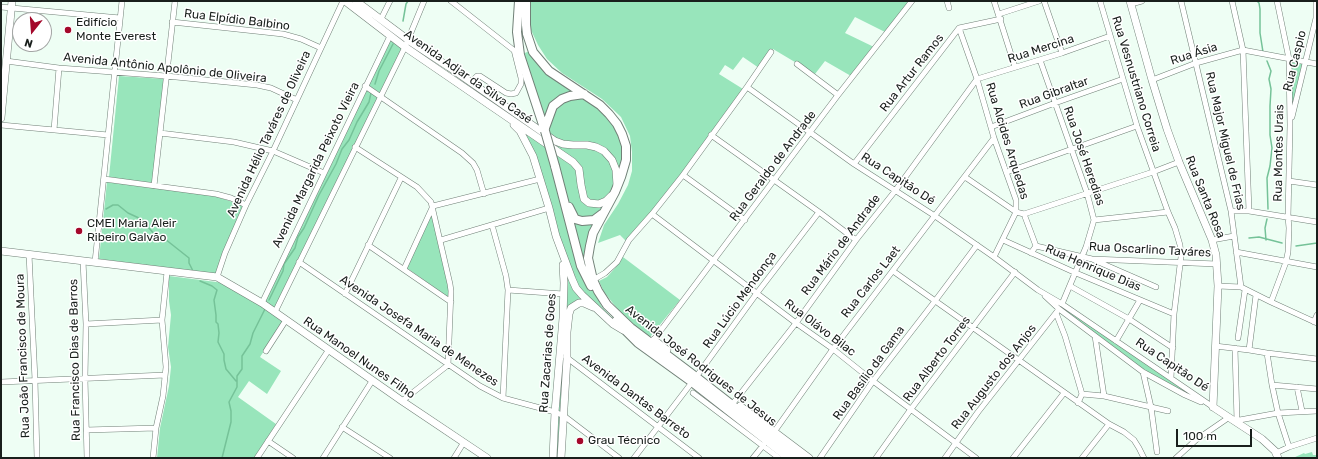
<!DOCTYPE html>
<html>
<head>
<meta charset="utf-8">
<style>
	body { margin:0 }
	#map { position:relative; width:1318px; height:459px; overflow:hidden; background:#eefef4; font-family:Rubik,sans-serif }
	canvas { display:block }
	.frame { position:absolute; inset:0; border:2px solid #191f1c; pointer-events:none }
	.north { position:absolute; left:12px; top:12px; width:40px; height:40px; box-sizing:border-box; background:#fff; border:1px solid #a3a5a4; border-radius:50%; rotate:197deg; font-size:11px; font-weight:700; line-height:16px; text-align:center; color:#191f1c }
	.north::after { content:''; display:block; margin:auto; width:14px; height:18px; background:#a4082b; clip-path:polygon(50% 0,100% 100%,50% 72%,0 100%) }
	.scale { position:absolute; left:1176px; top:429px; width:76px; height:18px; box-sizing:border-box; border:2px solid #191f1c; border-top:0; padding-left:5px; font-size:12px; line-height:14px; white-space:nowrap; color:#191f1c; -webkit-text-stroke:3px #fff; paint-order:stroke }
</style>
</head>
<body>
<div id="map">
<canvas width="1318" height="459"></canvas>
<div class="frame"></div>
<div class="north">N</div>
<div class="scale">100 m</div>
</div>
<script>
const ctx = document.querySelector('canvas').getContext('2d');
ctx.lineJoin = 'round';
function fill(path, color) {
  ctx.fillStyle = color;
  ctx.fill(path, 'evenodd');
}
function poly(rows) {
  const path = new Path2D();
  for (const r of rows) {
    path.moveTo(r[0], r[1]);
    for (let i = 2; i < r.length; i += 2) path.lineTo(r[i], r[i + 1]);
  }
  return path;
}
function strokePath(path, color, width, dash) {
  ctx.strokeStyle = color;
  ctx.lineWidth = width;
  ctx.lineCap = dash ? 'butt' : 'round';
  ctx.setLineDash(dash || []);
  ctx.stroke(path);
}
function write(font, color, halo, rows, align = 'center') {
  ctx.font = font + ' Rubik,sans-serif';
  ctx.lineWidth = 3;
  ctx.setLineDash([]);
  ctx.textBaseline = 'middle';
  ctx.strokeStyle = halo;
  ctx.fillStyle = color;
  for (const [text, x, y, turn = 0] of rows) {
    ctx.save();
    ctx.translate(x, y);
    ctx.rotate((+turn || 0) * Math.PI / 180);
    ctx.textAlign = isNaN(turn) ? turn : align;
    if (halo) ctx.strokeText(text, 0, 0);
    ctx.fillText(text, 0, 0);
    ctx.restore();
  }
}
fill(poly([
	[530,1,910,1,885,32,855,17,845,33,874,47,851,76,825,61,815,74,773,49,759,68,743,57,733,70,725,65,719,74,743,89,682,174,651,213,626,241,620,235,598,243,604,225,618,204,628,185,632,171,632,152,630,136,621,117,602,99,562,73,547,59,538,45,531,30],
	[390,38,403,47,380,93,368,85],
	[532,50,538,59,584,94,617,124,626,160,597,226,588,258,601,295,599,301,602,307,627,333,602,313,579,305,570,311,561,458,553,458,564,271,560,250,540,177,520,131,550,147,520,55],
	[1291,62,1303,64,1292,112],
	[119,76,164,79,153,184,109,177],
	[367,89,379,96,275,309,264,302,328,171],
	[107,182,215,196,244,206,216,274,99,259],
	[432,210,447,274,449,298,407,268],
	[623,257,680,300,650,337,647,337,623,316,604,292,599,281,607,277,616,267],
	[169,276,224,283,284,321,260,357,281,371,267,394,249,381,238,397,276,424,255,458,157,458,160,428,169,386,171,367,168,347,171,315,169,301],
	[1041,291,1199,400,1143,369,1093,333],
	[1312,452,1313,455,1317,455,1317,458,1293,458,1304,453,1305,454]
]), '#98e5bb');
strokePath(poly([
	[1257,1,1259,3,1260,9,1260,33,1263,52],
	[403,21,406,4,408,1],
	[1267,61,1271,71,1269,79,1271,89,1270,106,1270,135,1272,148,1270,166,1267,178,1268,209],
	[375,84,379,71,393,44],
	[106,209,113,205,118,205,128,213,141,219,156,236,165,239,189,258,189,263,193,271],
	[1249,238,1259,237,1282,243],
	[1266,240,1265,228,1267,219],
	[1296,246,1317,243],
	[200,281,212,286,217,290,214,300,216,315,216,322,218,324,219,333,218,342,224,354,224,360,226,369,236,381],
	[269,300,283,271,284,264,295,248,298,237,304,228,319,195,336,164,342,149,349,140,357,122,369,102,371,93],
	[222,458,231,422,231,411,229,402,237,387,237,376,242,369,242,356,250,344,253,333,265,309]
]), '#75c298', 1.5);
const street = poly([
	[451,1,516,52],
	[947,1,949,8],
	[994,1,1015,67],
	[1044,1,1062,53],
	[1100,1,1137,126,1168,212,1175,228,1180,245,1181,257,1174,314,1171,378],
	[1181,1,1231,211,1241,287],
	[1232,1,1243,50,1249,211],
	[1131,4,1142,1],
	[1,7,120,18],
	[999,14,1039,1],
	[381,19,390,1],
	[172,22,283,34,301,39,321,48],
	[959,28,977,79,994,138,1016,200,1016,212,994,257],
	[1040,60,1087,193,1094,220,1086,247,1062,304],
	[6,61,59,68,166,76,257,85,271,88,297,100],
	[797,64,838,95],
	[1152,80,1196,63,1243,50,1317,64],
	[471,82,477,76,480,76,506,93,511,94,516,93,521,84,521,78,514,50],
	[365,86,462,153,473,163,477,170,484,194],
	[747,87,854,164,935,216,994,257,1038,290,1062,304,1213,407],
	[1292,117,1316,18,1316,1],
	[1,125,108,135],
	[991,127,1055,103,1123,79],
	[54,130,59,68],
	[160,133,234,142,273,151,324,173],
	[711,135,819,212,856,240],
	[355,147,417,187,431,202,450,284,451,291,448,365,402,401],
	[854,164,959,28,1001,19],
	[1007,172,1137,126],
	[683,175,745,220],
	[965,177,1016,212,1024,214,1153,172,1179,162],
	[104,179,216,194,231,198,246,205],
	[1289,181,1317,185],
	[154,186,175,1],
	[1231,211,1249,211,1317,222],
	[652,214,796,323,833,349,873,381,976,458],
	[1024,214,1036,246,1031,253],
	[1094,220,1168,212],
	[492,225,506,276,508,290,503,398],
	[441,240,549,208],
	[1003,240,1076,273,1174,314],
	[1212,240,1234,236],
	[368,245,451,302],
	[1036,246,1092,259,1217,264],
	[1236,252,1317,267],
	[29,254,35,380,37,458],
	[1094,260,1156,287],
	[83,261,86,324,85,378,87,458],
	[95,262,122,1],
	[299,262,480,386,503,398,555,412,564,416,619,458],
	[404,269,433,206,540,179],
	[893,271,1109,424,1124,432,1134,440,1139,448,1144,458],
	[217,277,225,253,246,205,273,151,343,1],
	[593,280,605,273,617,262,629,240,652,214,683,175,747,87,771,52],
	[1070,286,1129,319,1173,348],
	[1218,286,1241,287,1271,302,1317,323],
	[508,290,563,294],
	[345,294,401,178],
	[1045,296,1059,309,1143,372,1185,395,1201,402],
	[1271,302,1286,262,1288,252,1289,228,1288,217,1290,125,1289,59,1277,1],
	[262,303,390,36],
	[275,312,405,47,424,1],
	[1056,313,1065,336,1082,394,1078,403],
	[1314,322,1317,315],
	[86,324,162,320],
	[1095,336,1104,396],
	[1238,338,1245,290],
	[1116,341,1140,300],
	[652,342,838,95,912,1],
	[1215,346,1249,350,1267,353,1317,359],
	[1235,348,1237,421],
	[1249,350,1256,295],
	[266,351,286,320],
	[1267,353,1272,385,1278,413,1289,447],
	[566,357,699,458],
	[1143,372,1151,407,1157,452],
	[1,382,165,375],
	[1272,385,1317,389],
	[1297,387,1302,411],
	[693,393,779,458],
	[1082,394,1104,396,1168,411],
	[734,402,796,323,856,240,895,191,977,79,1062,53,1110,36],
	[1234,421,1278,413,1317,411],
	[342,427,390,458],
	[86,430,156,428],
	[268,441,293,458],
	[1276,453,1289,447,1317,438],
	[153,458,156,428,163,396,166,367,162,320,167,272],
	[257,458,328,351],
	[323,458,372,381],
	[454,458,464,442],
	[634,458,696,377,757,293,819,212],
	[753,458,774,432,833,349,994,138],
	[820,458,873,381,935,301,977,245],
	[876,458,911,409,1015,272],
	[945,458,978,412,1059,309],
	[1013,458,1064,393],
	[1082,458,1109,424],
	[1176,458,1196,440,1228,418]
]);
const secondary = poly([
	[345,1,405,47,573,162,579,169,581,185,584,199,589,203,599,204,606,201,611,196],
	[356,1,411,42,449,67,555,141,563,144,573,145,587,145,596,147,604,151,612,160,616,170,617,185],
	[1130,1,1152,80,1167,129,1179,162,1212,240,1216,255,1218,286,1213,407],
	[1,118,12,1],
	[514,125,520,131,533,156,549,208,556,236,572,279,576,288,582,295,613,324,623,330],
	[1,251,217,277,262,303,402,401,487,458],
	[654,340,667,350],
	[740,406,809,458],
	[1213,407,1262,439,1275,451,1278,458],
	[553,458,555,412,563,318,564,283,563,265],
	[561,458,567,358,567,332,569,314,571,308,579,303,584,303,593,307]
]);
const primary = poly([
	[519,1,517,32,520,55,545,131],
	[526,1,526,25,527,34,533,52,549,71,600,105,609,114,617,124,622,134,626,146,626,160,621,177,615,192,593,233,590,246,588,258,593,280,598,291,607,305,631,328,696,377,800,458],
	[545,128,553,106,562,99,570,96,584,94],
	[555,166,581,266,591,286],
	[569,207,575,219,582,221,594,220,602,214],
	[616,321,638,343,692,382,789,458]
]);
strokePath(street, '#718077', 6);
strokePath(secondary, '#718077', 8);
strokePath(primary, '#718077', 10);
strokePath(street, '#fff', 5);
strokePath(secondary, '#fff', 7);
strokePath(primary, '#fff', 8);
const primaryBridge = poly([
	[545,131,555,166]
]);
strokePath(primaryBridge, '#718077', 10, []);
strokePath(primaryBridge, '#fff', 8);
for (const [x, y, r, color] of [
	[68,30,4,"#a4082b"],
	[79,231,4,"#a4082b"],
	[580,441,4,"#a4082b"]
]) {
  const dot = new Path2D();
  dot.arc(x, y, r, 0, 2 * Math.PI);
  ctx.fillStyle = color;
  ctx.fill(dot);
  strokePath(dot, '#fff', 1.5);
}
write('12px', '#191f1c', '#fff', [
	["Rua Elpídio Balbino",237,20,7],
	["Rua Mercina",1041,49,-18],
	["Rua Ásia",1194,54,-18],
	["Rua Caspio",1295,61,-76],
	["Avenida Antônio Apolônio de Oliveira",165,68,6],
	["Rua Artur Ramos",912,73,-52],
	["Avenida Adjar da Silva Casé",468,77,35],
	["Rua Vesnustriano Correia",1136,84,73],
	["Rua Gibraltar",1054,93,-20],
	["Avenida Hélio Taváres de Oliveira",269,134,-65],
	["Rua Alcides Arquedas",1007,141,73],
	["Rua Major Miguel de Frias",1225,141,77],
	["Rua Montes Urais",1279,153,-89],
	["Rua José Heredias",1084,156,71],
	["Avenida Margarida Peixoto Vieira",316,165,-64],
	["Rua Geraldo de Andrade",773,166,-53],
	["Rua Capitão Dé",898,179,33],
	["Rua Santa Rosa",1205,197,68],
	["Rua Mário de Andrade",841,245,-53],
	["Rua Oscarlino Taváres",1150,250,3],
	["Rua Henrique Dias",1093,268,23],
	["Rua Carlos Laet",871,282,-52],
	["Rua Lúcio Mendonça",740,300,-54],
	["Rua Olávo Bilac",820,328,37],
	["Avenida Josefa Maria de Menezes",419,331,34],
	["Rua Zacarias de Goes",548,353,-86],
	["Rua João Francisco de Moura",23,356,-92],
	["Rua Manoel Nunes Filho",359,358,35],
	["Rua Alberto Torres",937,359,-53],
	["Rua Francisco Dias de Barros",75,360,-91],
	["Rua Capitão Dé",1172,365,34],
	["Avenida José Rodrigues de Jesus",701,366,38],
	["Rua Basílio da Gama",869,373,-54],
	["Rua Augusto dos Anjos",994,377,-52],
	["Avenida Dantas Barreto",636,397,37]
]);
write('12px', '#191f1c', '#fff', [
	["Edifício",76,23],
	["Monte Everest",76,37],
	["CMEI Maria Aleir",87,224],
	["Ribeiro Galvão",87,238],
	["Grau Técnico",588,441]
], 'left');
</script>
</body>
</html>
